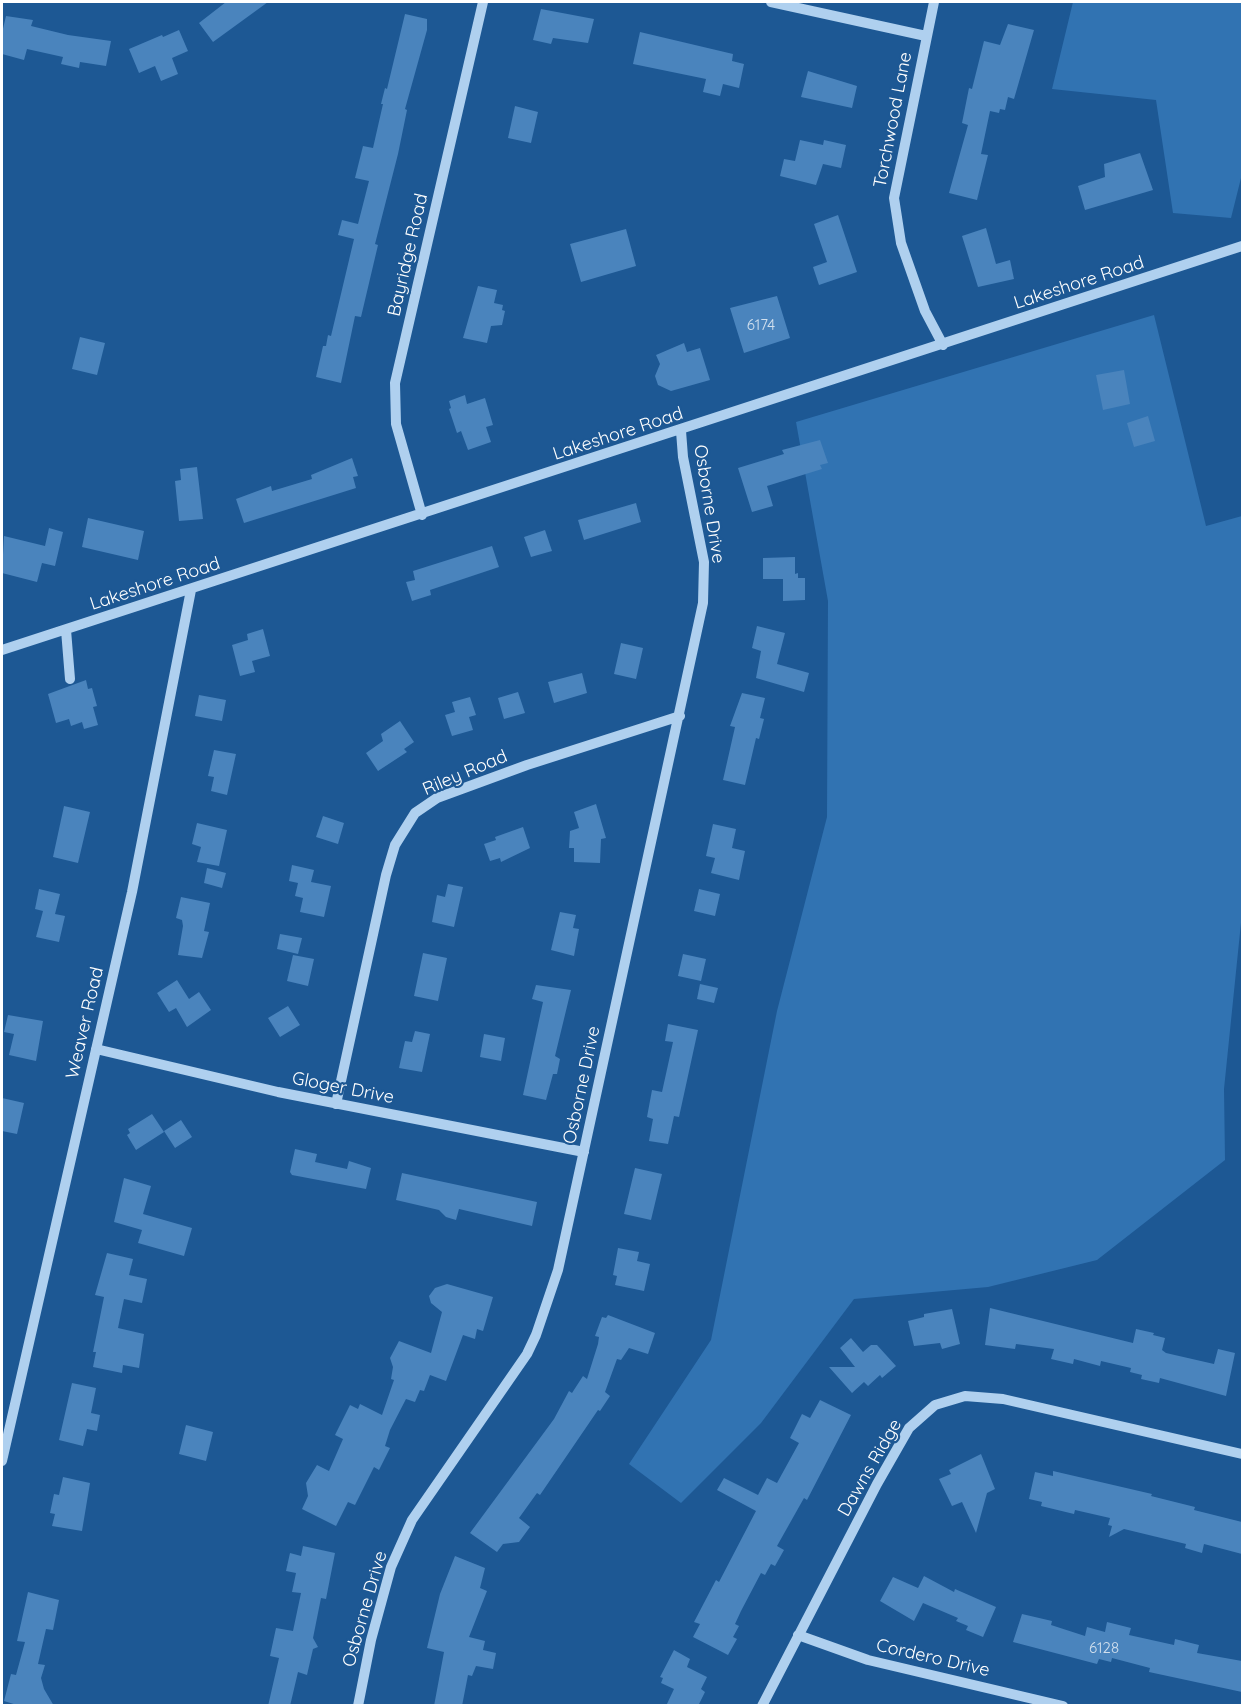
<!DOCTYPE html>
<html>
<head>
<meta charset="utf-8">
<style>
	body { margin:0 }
	#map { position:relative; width:1244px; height:1707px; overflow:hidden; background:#1d5894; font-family:Quicksand,sans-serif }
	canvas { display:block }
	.frame { position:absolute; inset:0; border:3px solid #fff; pointer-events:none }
</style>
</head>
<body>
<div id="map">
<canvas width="1244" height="1707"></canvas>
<div class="frame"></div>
</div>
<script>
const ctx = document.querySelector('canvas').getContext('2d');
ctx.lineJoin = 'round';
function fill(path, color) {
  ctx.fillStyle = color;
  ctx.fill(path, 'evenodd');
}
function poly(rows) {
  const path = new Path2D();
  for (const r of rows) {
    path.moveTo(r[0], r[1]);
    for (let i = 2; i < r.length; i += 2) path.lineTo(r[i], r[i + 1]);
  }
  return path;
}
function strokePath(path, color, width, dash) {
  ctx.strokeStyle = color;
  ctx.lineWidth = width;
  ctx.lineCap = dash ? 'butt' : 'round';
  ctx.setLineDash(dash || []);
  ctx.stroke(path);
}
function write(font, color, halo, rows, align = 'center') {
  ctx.font = font + ' Quicksand,sans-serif';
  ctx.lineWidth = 4.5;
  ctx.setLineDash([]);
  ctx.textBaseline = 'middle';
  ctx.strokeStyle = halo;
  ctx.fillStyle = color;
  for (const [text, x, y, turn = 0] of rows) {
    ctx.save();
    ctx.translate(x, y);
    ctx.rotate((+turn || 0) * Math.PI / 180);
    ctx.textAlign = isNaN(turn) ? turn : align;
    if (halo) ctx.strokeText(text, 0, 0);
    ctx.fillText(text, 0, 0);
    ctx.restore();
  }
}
fill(poly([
	[1073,2,1242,2,1242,174,1231,218,1173,213,1156,100,1052,89],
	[1154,315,1206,526,1242,516,1242,913,1224,1089,1225,1160,1097,1260,988,1287,854,1299,761,1423,681,1503,629,1464,711,1340,777,1011,827,817,828,601,796,422]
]), '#3173b2');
fill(poly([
	[226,2,268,2,213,42,199,23],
	[541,9,594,19,588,43,553,38,551,44,533,40],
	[405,14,427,19,427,30,405,109,407,110,398,154,375,244,378,245,361,317,355,316,341,383,316,377,323,346,326,346,328,335,331,336,354,239,338,235,342,220,358,224,369,181,355,178,363,146,373,148,383,104,381,104,385,88,387,89],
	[6,16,33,20,31,26,68,35,111,41,106,66,80,62,79,68,61,64,63,57,27,49,24,60,2,54,2,33],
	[1008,24,1034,30,1014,99,1008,97,1005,110,1000,109,999,113,990,111,981,154,988,155,977,200,949,193,968,125,962,123,969,88,972,89,984,41,1000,45],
	[179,30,188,51,172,58,178,74,161,81,155,66,139,73,129,49,162,35,163,37],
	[640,32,733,54,732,61,744,64,739,88,723,84,720,96,703,92,706,79,633,64],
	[808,71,857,86,852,108,801,97],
	[515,106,538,112,531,143,508,138],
	[800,140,823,145,824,140,846,145,841,168,823,164,816,185,780,176,784,159,795,161],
	[1140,153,1153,190,1085,210,1078,186,1105,177,1104,164],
	[838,215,857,272,819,285,813,267,827,262,814,224],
	[986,228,996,264,1010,260,1014,279,978,287,962,236],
	[626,229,636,266,581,282,570,244],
	[478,286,497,290,494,303,503,305,502,310,505,311,502,325,491,326,487,343,463,338],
	[777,296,790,338,744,353,730,308],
	[80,337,105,343,97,375,72,369],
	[684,343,687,352,700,348,710,380,671,391,658,385,655,376,660,364,656,355],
	[1124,370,1130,404,1103,410,1096,375],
	[465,395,467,404,485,398,493,425,486,427,491,442,468,450,461,431,457,433,449,409,451,408,449,401],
	[1148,416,1155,441,1134,447,1127,423],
	[820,440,828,463,820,465,822,469,767,486,773,506,752,512,738,468,784,454,782,450],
	[352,458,358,476,353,477,356,488,244,523,236,499,271,486,272,491,312,479,311,475],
	[197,467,203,519,179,521,175,481,181,480,180,469],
	[636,503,641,522,584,540,578,520],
	[88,518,144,531,138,560,82,547],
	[49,528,63,532,55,566,42,563,37,582,2,573,4,536,45,546],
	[545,530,552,551,531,557,524,537],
	[492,546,499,567,430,590,431,595,412,601,406,582,415,580,413,571],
	[795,557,795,574,798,573,798,578,805,578,805,600,783,601,783,579,763,579,763,558],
	[757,626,785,633,777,664,809,673,804,692,756,678,761,651,752,648],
	[263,629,270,656,252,661,255,672,240,676,232,645,248,640,247,634],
	[621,643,643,648,636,679,614,674],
	[582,673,587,693,554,703,548,682],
	[86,680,88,689,92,688,97,706,93,707,98,725,84,729,82,722,71,726,69,719,56,723,48,694],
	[518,692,525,713,504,719,498,698],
	[742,693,765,698,760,718,764,719,759,739,756,738,745,785,723,780,735,727,730,726],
	[199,695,226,700,222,721,195,716],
	[470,697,476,715,469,717,473,730,452,736,445,715,455,712,452,702],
	[400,721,414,742,404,749,407,752,378,771,366,753,383,741,381,734],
	[214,750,236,754,227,795,211,791,214,777,208,776],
	[596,804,606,838,601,839,600,863,574,862,574,848,569,848,570,831,579,828,574,812],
	[64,806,90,812,78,863,53,857],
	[323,816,344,823,338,844,316,837],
	[197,823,227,830,219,866,197,862,201,847,192,844],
	[713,824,736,829,732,848,745,851,739,880,711,873,715,858,706,856],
	[523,827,530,848,501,862,500,858,490,861,484,844,496,840,495,837],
	[292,865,314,870,311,882,331,886,324,917,300,912,303,898,295,896,298,883,289,881],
	[207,868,226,873,222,888,204,883],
	[448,884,463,887,454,927,432,922,437,895,445,897],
	[39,889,60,894,55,914,65,916,59,942,36,937,43,911,35,909],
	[699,889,720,894,715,916,694,911],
	[181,897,210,903,204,931,209,932,202,958,178,955,183,926,182,920,176,918],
	[560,912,576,915,573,928,579,929,574,956,551,950],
	[280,934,302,938,298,954,277,949],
	[423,953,447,958,438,1001,414,996],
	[683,954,706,959,701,981,678,976],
	[293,955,314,959,308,986,287,981],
	[177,980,189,999,199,992,211,1010,187,1027,176,1008,169,1012,157,993],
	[700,984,718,988,714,1003,697,999],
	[536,985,571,990,555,1056,560,1059,557,1074,553,1074,546,1100,523,1095,543,1002,532,999],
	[288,1006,300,1025,280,1037,268,1018],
	[8,1015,43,1021,36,1061,9,1055,14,1034,4,1032],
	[668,1024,698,1030,679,1117,674,1116,668,1144,649,1141,653,1119,647,1117,652,1090,662,1092,673,1042,665,1041],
	[415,1031,430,1034,422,1072,399,1068,405,1041,412,1042],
	[484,1034,505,1038,501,1061,480,1057],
	[2,1098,24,1103,17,1134,2,1131],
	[152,1114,164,1132,136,1150,127,1135,130,1133,128,1129],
	[181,1120,192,1137,175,1148,164,1131],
	[295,1149,317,1154,315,1162,347,1169,349,1161,371,1168,366,1189,292,1175,290,1172],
	[635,1168,662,1174,651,1220,624,1214],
	[402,1173,537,1202,532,1226,459,1209,456,1220,446,1217,439,1210,396,1200],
	[124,1178,151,1186,143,1214,192,1228,184,1256,138,1243,142,1230,114,1222],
	[618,1248,639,1252,637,1261,650,1264,644,1291,615,1285,617,1276,613,1275],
	[107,1253,133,1259,129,1275,147,1279,142,1303,124,1299,118,1328,144,1334,139,1368,123,1365,122,1373,93,1367,96,1352,93,1352,104,1297,95,1295],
	[447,1284,493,1297,483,1331,477,1329,475,1339,463,1335,446,1381,430,1375,424,1391,420,1390,415,1402,406,1399,390,1430,385,1446,390,1448,379,1470,374,1467,355,1505,348,1502,336,1526,302,1509,308,1496,306,1483,317,1465,329,1471,343,1439,335,1435,350,1405,358,1409,360,1404,382,1415,394,1380,391,1379,393,1367,390,1358,399,1341,431,1353,442,1312,431,1303,429,1296,435,1288],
	[990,1308,1133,1343,1136,1329,1154,1333,1153,1335,1165,1338,1162,1350,1166,1353,1214,1364,1218,1349,1235,1353,1226,1396,1160,1378,1159,1383,1141,1379,1142,1375,1130,1372,1131,1368,1101,1361,1100,1366,1074,1359,1073,1364,1051,1359,1054,1349,1016,1344,1015,1349,985,1345],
	[952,1309,960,1344,942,1349,940,1343,914,1346,908,1321,924,1317,924,1314],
	[608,1315,655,1333,648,1354,629,1348,621,1360,617,1359,605,1392,610,1396,600,1411,598,1410,540,1495,537,1493,519,1518,530,1527,519,1542,503,1544,497,1552,470,1533,554,1419,569,1391,572,1393,583,1376,587,1379,598,1344,599,1337,595,1336,602,1317,606,1318],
	[851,1338,863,1352,871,1345,877,1345,896,1366,882,1378,880,1375,868,1386,864,1382,852,1393,829,1367,855,1367,840,1348],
	[72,1383,96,1388,91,1413,100,1415,97,1431,87,1429,83,1446,59,1440],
	[820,1400,851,1415,807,1500,804,1498,777,1546,784,1550,775,1566,771,1564,765,1575,761,1573,741,1611,735,1624,739,1626,733,1637,737,1639,728,1655,693,1637,700,1624,694,1622,716,1580,719,1582,756,1511,717,1490,724,1478,758,1495,767,1478,777,1483,799,1443,790,1438,802,1414,810,1418],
	[186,1425,213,1432,206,1461,179,1454],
	[981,1454,995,1489,987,1493,976,1533,962,1502,952,1506,939,1479,951,1474,949,1470],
	[1053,1471,1152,1494,1151,1496,1195,1507,1194,1510,1242,1522,1242,1554,1204,1544,1202,1553,1185,1548,1186,1544,1124,1529,1109,1537,1112,1526,1108,1525,1110,1518,1075,1510,1074,1514,1041,1506,1042,1502,1029,1499,1035,1472,1053,1476],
	[63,1477,90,1483,82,1531,52,1526,55,1514,50,1513,54,1494,59,1495],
	[303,1546,335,1553,326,1599,321,1598,313,1638,318,1647,313,1649,307,1675,298,1672,290,1706,268,1706,279,1658,270,1656,276,1628,293,1631,301,1593,292,1592,296,1573,286,1571,290,1553,301,1556],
	[455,1556,485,1568,480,1588,487,1591,469,1637,485,1641,483,1650,496,1653,493,1669,476,1666,472,1676,468,1675,462,1706,434,1706,444,1652,427,1648,440,1594],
	[924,1576,954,1592,955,1589,996,1607,983,1637,966,1630,968,1626,956,1621,958,1618,923,1603,914,1621,880,1601,893,1577,918,1588],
	[28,1592,59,1600,53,1630,46,1629,38,1664,45,1665,41,1678,44,1689,54,1706,20,1706,4,1701,11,1674,16,1675,25,1642,17,1641],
	[1022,1614,1052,1621,1051,1625,1085,1636,1087,1627,1105,1632,1107,1622,1131,1628,1129,1635,1174,1645,1175,1639,1199,1645,1197,1653,1242,1661,1242,1692,1149,1672,1150,1668,1112,1658,1111,1662,1099,1659,1097,1664,1013,1642],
	[674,1650,690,1659,687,1667,707,1677,701,1689,705,1692,698,1706,666,1706,674,1689,661,1683,663,1678,660,1677]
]), '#4a84bd');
strokePath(poly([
	[771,2,926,36],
	[934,2,894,198,901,243,925,311,943,345],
	[422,515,396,424,395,383,483,2],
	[66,630,70,679],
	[2,650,1242,246],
	[96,1049,278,1092,584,1152],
	[336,1104,386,875,395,845,415,813,437,798,527,765,680,716],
	[2,1461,132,892,191,590],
	[798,1635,868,1660,1063,1706],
	[358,1706,371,1640,391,1567,412,1520,527,1354,536,1335,558,1270,703,603,704,562,683,457,681,431],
	[762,1706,877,1484,909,1428,935,1405,965,1396,1003,1399,1242,1454]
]), '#afd0ef', 10);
write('15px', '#d2e0ee', null, [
	["6174",761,325],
	["6128",1104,1648]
]);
write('18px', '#fff', '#1d5894', [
	["Torchwood Lane",893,120,-79],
	["Bayridge Road",408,255,-77],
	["Lakeshore Road",1079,283,-18],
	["Lakeshore Road",618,434,-18],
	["Osborne Drive",709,504,81],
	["Lakeshore Road",155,584,-18],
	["Riley Road",465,773,-23],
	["Weaver Road",85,1023,-77],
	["Osborne Drive",582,1085,-78],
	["Gloger Drive",343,1088,11],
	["Dawns Ridge",870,1468,-60],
	["Osborne Drive",365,1609,-74],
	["Cordero Drive",933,1658,13]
]);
</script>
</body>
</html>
